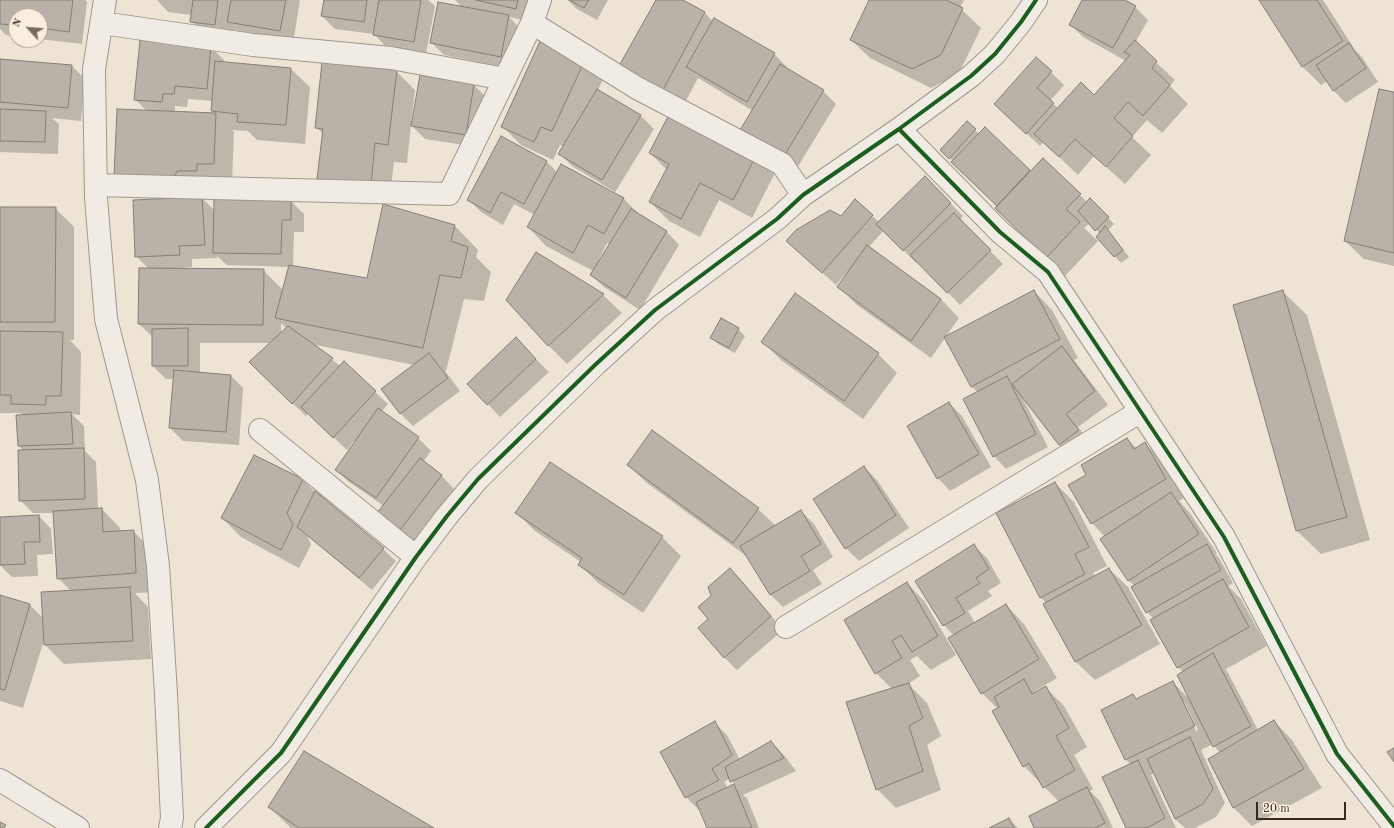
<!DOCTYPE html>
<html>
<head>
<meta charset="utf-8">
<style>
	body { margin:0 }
	#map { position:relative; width:1394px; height:828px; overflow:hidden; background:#ede4d6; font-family:"Old Standard TT",serif }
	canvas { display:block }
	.north { position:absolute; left:8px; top:8px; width:40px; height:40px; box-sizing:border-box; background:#faeede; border:1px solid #ada090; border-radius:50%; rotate:296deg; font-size:11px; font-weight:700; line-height:16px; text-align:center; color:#392a1b }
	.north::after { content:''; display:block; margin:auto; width:14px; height:18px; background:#786b5c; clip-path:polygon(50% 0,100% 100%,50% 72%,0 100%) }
	.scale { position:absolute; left:1256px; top:802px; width:90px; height:18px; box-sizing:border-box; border:2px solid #392a1b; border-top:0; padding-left:5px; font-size:12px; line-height:14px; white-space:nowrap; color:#392a1b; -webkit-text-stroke:3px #faeede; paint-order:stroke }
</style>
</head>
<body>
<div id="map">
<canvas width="1394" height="828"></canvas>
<div class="north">N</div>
<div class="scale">20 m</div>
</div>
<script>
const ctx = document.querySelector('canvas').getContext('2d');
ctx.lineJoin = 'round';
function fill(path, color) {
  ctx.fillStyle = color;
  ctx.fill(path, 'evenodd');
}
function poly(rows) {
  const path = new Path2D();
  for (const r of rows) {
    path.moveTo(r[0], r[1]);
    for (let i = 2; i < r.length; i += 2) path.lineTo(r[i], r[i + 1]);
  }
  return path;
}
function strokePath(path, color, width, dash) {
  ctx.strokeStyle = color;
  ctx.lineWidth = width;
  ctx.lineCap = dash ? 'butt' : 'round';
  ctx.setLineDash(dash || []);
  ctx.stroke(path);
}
fill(poly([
	[0,0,85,0,87,2,82,44,40,39,40,16,16,16,16,36,6,35,0,29],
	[157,0,300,0,293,43,241,35,235,29,233,43,210,40,191,21,192,15,168,12],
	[325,0,428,0,435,6,426,54,387,48,374,34,335,29,322,16],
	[455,0,533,0,528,21,509,17,521,29,514,69,444,55,432,43,462,7],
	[568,0,608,0,597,20,577,9],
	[657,0,681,0,705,13,713,22,774,54,787,67,786,69,823,91,836,104,797,168,754,143,753,111,698,78,682,108,639,85],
	[870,0,964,0,960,8,981,28,959,73,931,88,870,58,851,40],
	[1084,0,1123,0,1135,7,1148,20,1135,43,1175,80,1170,86,1188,104,1162,133,1147,120,1132,137,1151,155,1125,184,1094,156,1078,175,1043,142,1040,146,995,104,1037,59,1064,85,1050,101,1058,108,1094,96,1126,61,1083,37,1070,24],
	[1261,0,1323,0,1355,50,1362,57,1378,82,1346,103,1333,90,1327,81,1321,85,1302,66],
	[541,41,603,79,598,90,641,116,654,129,614,194,623,198,641,216,667,232,679,245,640,310,604,287,591,275,593,271,546,246,528,227,535,215,514,204,503,225,481,212,468,199,546,161,558,173,614,194,615,192,572,166,559,153,564,146,560,145,553,160,521,145,502,126],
	[607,243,610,244,600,260,599,259],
	[211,47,224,60,223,63,291,69,310,87,305,144,257,140,248,131,231,130,234,132,232,183,133,194,147,111,135,99],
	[188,99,213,101,212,111,215,114,175,112,175,106,187,107],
	[0,60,72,66,85,79,81,121,52,118,59,124,58,154,0,152],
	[396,71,415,90,411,123,413,123,474,85,487,98,478,147,425,139,411,125,407,163,394,162,389,203,337,197,318,178,323,134,316,127],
	[1394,93,1394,266,1364,259,1345,241],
	[673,108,776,171,752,218,719,200,700,237,669,221,650,202,667,170,650,153],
	[967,123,979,134,985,128,1031,172,1043,159,1087,202,1097,206,1114,224,1108,230,1129,257,1121,263,1098,237,1100,234,1090,223,1084,228,1098,241,1065,276,1015,227,998,206,942,150],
	[925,178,963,216,960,220,1003,264,960,305,918,261,916,263,884,230,869,247,941,299,959,318,931,358,857,305,839,287,848,273,847,272,836,285,787,241,841,217,872,216,879,222],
	[202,198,215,211,291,201,304,214,304,232,294,232,293,267,368,279,455,226,478,250,476,257,491,272,484,301,464,299,446,371,445,371,460,391,413,426,400,413,414,365,311,344,375,392,388,404,381,412,418,438,431,451,423,462,442,476,454,489,413,542,392,525,384,506,349,482,336,470,354,443,353,442,347,450,308,413,306,416,263,375,271,343,200,343,200,373,231,376,243,388,239,445,183,441,170,428,174,379,166,379,153,366,153,337,139,324,149,269,136,256],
	[217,256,227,265,289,267,283,290,263,270,180,270,180,268,192,267,192,259,217,258],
	[281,323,287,329,281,334],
	[0,208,55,208,74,227,74,340,70,340,81,352,80,415,72,414,84,426,85,451,96,462,98,509,102,509,120,528,121,532,133,531,152,550,154,592,135,593,148,607,151,659,64,664,45,645,45,637,23,708,0,701,0,596,30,605,44,619,71,591,58,578,54,513,33,513,20,500,23,451,19,446,17,416,24,416,22,413,0,413],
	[536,253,603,295,622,313,567,364,548,345],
	[1034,291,1052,310,1078,358,1074,360,1108,405,1078,427,1091,443,1072,458,1059,445,1024,398,1023,399,1048,447,1006,469,994,456,978,392,972,387,946,338],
	[1283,292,1307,315,1370,540,1321,554,1297,531],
	[721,320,738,329,745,336,735,353,718,344,711,337],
	[516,339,549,372,500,417,488,404],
	[762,341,878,354,897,373,863,419,781,360],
	[949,403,962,416,991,467,950,491,938,478],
	[1127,439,1136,448,1145,444,1164,462,1184,498,1179,501,1189,512,1217,553,1215,554,1219,558,1233,583,1228,586,1241,599,1267,646,1226,669,1258,730,1274,721,1292,740,1322,788,1252,826,1233,807,1220,753,1213,744,1201,750,1225,803,1216,817,1195,828,1185,828,1175,819,1155,773,1151,775,1176,828,1128,828,1131,764,1126,760,1133,695,1137,700,1173,682,1190,700,1183,672,1178,667,1154,619,1147,612,1135,586,1129,581,1102,539,1105,537,1092,523,1070,485,1088,475],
	[1183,703,1185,703,1198,730,1196,731],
	[254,457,303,480,315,492,383,549,396,561,372,590,307,535,311,545,299,568,241,537,222,518],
	[550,463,662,537,681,556,643,613,598,583,579,564,581,562,535,531,517,513],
	[628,465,758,509,776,526,801,511,814,524,833,557,813,570,822,584,783,607,770,594,749,558,647,483],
	[864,467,877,480,909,528,859,561,846,548],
	[1055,483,1074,502,1107,566,1093,573,1095,577,1109,569,1128,587,1160,644,1095,680,1076,662,1045,605,1047,604,1041,598,997,514],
	[39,516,51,529,53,554,37,555,38,576,12,577,0,565,0,518],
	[974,546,987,558,1001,583,988,591,992,596,968,611,975,623,1006,605,1024,624,1057,678,1035,691,1036,693,1045,687,1064,706,1087,747,1074,755,1093,789,1090,791,1100,801,1113,828,1036,828,1059,802,1024,766,993,711,998,709,982,693,954,636,944,625],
	[730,569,743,582,783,630,737,670,724,657,710,620,712,596],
	[907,583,925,602,956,655,931,670,917,656,910,660,920,676,908,684,927,703,941,736,927,745,941,790,896,808,877,789,892,689,876,673],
	[715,723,727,735,740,760,771,742,784,755,796,771,743,795,747,798,759,828,708,828,700,809,699,810,686,797],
	[730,778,735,785,728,788,724,782],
	[269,807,432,828,291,828],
	[1009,819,1018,828,991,828]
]), '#0003');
const building = poly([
	[0,0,73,0,69,32,40,28,40,16,16,16,16,25,0,24,0,0],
	[193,0,218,0,215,25,190,22,193,0],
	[231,0,286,0,280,31,227,22,231,0],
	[324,0,367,0,364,22,321,16,324,0],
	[379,0,421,0,414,42,373,35,379,0],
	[476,0,518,0,516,9,476,0],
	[569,0,589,0,584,8,569,0],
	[656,0,683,0,705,12,663,90,619,66,656,0],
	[869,0,946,0,963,8,941,55,912,69,850,40,869,0],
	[1082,0,1125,0,1136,6,1113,48,1069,25,1082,0],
	[1259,0,1317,0,1343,41,1302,67,1259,0],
	[438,2,509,15,501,57,430,43,438,2],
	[714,18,775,53,747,102,686,67,714,18],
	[541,39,585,60,552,131,541,127,534,142,501,127,541,39],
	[140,40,211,46,207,89,175,86,174,94,163,94,162,102,134,100,140,40],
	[1135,40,1157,61,1152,68,1170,85,1143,116,1128,102,1114,118,1133,136,1106,167,1075,139,1059,157,1034,134,1081,82,1094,95,1130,55,1124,52,1135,40],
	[1349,43,1366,68,1333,91,1316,65,1349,43],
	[1036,57,1052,71,1037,88,1054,103,1026,134,994,104,1036,57],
	[0,59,72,65,68,108,0,102,0,59],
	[215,61,291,68,286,125,237,122,238,114,211,111,215,61],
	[322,62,397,70,388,145,375,143,371,185,317,179,323,129,315,128,322,62],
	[780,64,824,90,784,156,740,130,780,64],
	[420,75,474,84,466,135,411,126,420,75],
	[597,89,641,115,602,180,558,154,597,89],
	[1379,89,1394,92,1394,253,1344,241,1379,89],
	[673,107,758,152,733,200,700,183,681,219,649,202,669,164,649,153,673,107],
	[0,109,46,111,45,142,0,141,0,109],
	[117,109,216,113,214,164,197,164,197,171,177,171,174,178,114,176,117,109],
	[967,121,976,129,949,159,940,150,967,121],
	[985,127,1030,170,997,206,951,162,985,127],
	[501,136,547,161,524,204,501,192,490,213,467,200,501,136],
	[1043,158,1081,194,1066,209,1080,222,1046,258,995,208,1043,158],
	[561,164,624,198,604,234,588,225,573,253,527,227,561,164],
	[925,176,951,203,903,251,876,224,925,176],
	[202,197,205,245,179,246,180,255,135,257,133,200,202,197],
	[214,198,291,200,291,220,282,220,281,254,213,253,214,198],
	[1090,198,1109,217,1095,231,1078,211,1090,198],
	[855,199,873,215,822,273,786,241,796,230,830,210,841,216,855,199],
	[383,204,455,225,451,241,468,247,461,278,440,275,423,348,275,318,289,265,367,278,383,204],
	[0,207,56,207,55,322,0,322,0,207],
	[631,209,667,231,626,298,590,275,631,209],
	[954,213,991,250,947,293,910,255,954,213],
	[1105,226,1123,250,1114,257,1096,237,1105,226],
	[867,245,941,299,911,341,837,287,867,245],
	[536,252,604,294,548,346,506,300,536,252],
	[139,268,264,269,263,325,138,324,139,268],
	[1034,290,1060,339,971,387,944,337,1034,290],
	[1283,290,1347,517,1296,531,1233,305,1283,290],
	[795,293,879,353,844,401,761,342,795,293],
	[721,318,739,328,729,348,710,338,721,318],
	[288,326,333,358,292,404,249,362,288,326],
	[188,328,188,366,152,366,152,329,188,328],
	[0,331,63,332,61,396,46,396,46,405,11,404,11,395,0,395,0,331],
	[516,337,536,359,487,405,467,384,516,337],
	[1062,346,1095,391,1066,414,1079,430,1059,445,1012,384,1062,346],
	[429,353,448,378,400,414,381,389,429,353],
	[344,361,376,391,333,438,301,407,344,361],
	[174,370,231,375,226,432,169,428,174,370],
	[1007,376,1036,434,993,457,963,399,1007,376],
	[949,402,979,454,937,479,907,426,949,402],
	[378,408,419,437,376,498,335,470,378,408],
	[71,412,73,444,18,446,16,415,71,412],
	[652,430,759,508,733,543,627,465,652,430],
	[1127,438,1134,449,1145,442,1166,479,1091,524,1068,485,1086,475,1081,465,1127,438],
	[84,448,85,499,19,501,18,450,84,448],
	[254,455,303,479,287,513,293,525,281,550,221,518,254,455],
	[420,458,442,475,400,530,377,513,420,458],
	[550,462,663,536,624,595,578,565,582,558,515,513,550,462],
	[864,466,896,515,845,549,813,499,864,466],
	[1055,482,1089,547,1075,554,1085,574,1040,598,996,513,1055,482],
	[315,491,384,548,359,578,297,527,315,491],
	[1171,492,1199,534,1128,581,1100,539,1171,492],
	[102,508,103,532,134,530,136,573,57,579,53,511,102,508],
	[801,510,821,544,801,556,810,571,770,595,740,546,801,510],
	[39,515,40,542,24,542,25,564,0,565,0,517,39,515],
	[974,544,989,569,976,578,980,583,956,598,965,613,943,626,915,581,974,544],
	[1207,544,1221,570,1146,613,1131,587,1207,544],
	[730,568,771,616,724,658,698,628,708,619,698,607,711,596,708,587,730,568],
	[1109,568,1142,625,1075,662,1043,604,1109,568],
	[1223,579,1249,627,1177,668,1150,620,1223,579],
	[907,582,938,636,912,652,901,635,892,641,902,658,875,674,844,620,907,582],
	[130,587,133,641,44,645,41,592,130,587],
	[0,595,30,604,5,690,0,689,0,595],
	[1006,604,1039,659,981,694,948,638,1006,604],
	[1213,653,1251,726,1213,747,1177,675,1213,653],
	[1024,679,1032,694,1046,686,1069,728,1056,736,1075,770,1043,788,1029,763,1023,767,992,711,999,707,994,697,1024,679],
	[1173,681,1195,726,1125,760,1101,710,1133,694,1136,699,1173,681],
	[909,683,923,718,909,726,923,771,876,790,846,702,909,683],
	[1274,720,1304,769,1233,808,1208,759,1274,720],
	[715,721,732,755,712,769,719,780,685,798,660,752,715,721],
	[1190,737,1213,789,1203,804,1175,819,1147,759,1190,737],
	[771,741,784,758,730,782,725,767,771,741],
	[1394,748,1394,762,1387,752,1394,748],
	[304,751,434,828,299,828,268,807,304,751],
	[1138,760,1165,818,1147,828,1126,828,1102,777,1138,760],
	[734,784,752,828,707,828,696,802,734,784],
	[1087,787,1105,823,1095,828,1034,828,1029,816,1087,787],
	[1009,818,1014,828,989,828,1009,818],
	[0,822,6,825,4,828,0,828,0,822]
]);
fill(building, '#bab2a8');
strokePath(building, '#847e75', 1);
const minor = poly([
	[105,0,94,69,96,198,106,319,147,480,158,566,166,694,172,818,170,828],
	[102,23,253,45,391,58,505,79],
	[532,23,637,88,782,164,803,195],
	[899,129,1000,232,1048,272,1224,537,1337,754,1394,826],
	[96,185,449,194,532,23,540,0],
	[260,430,416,557],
	[786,627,1141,411],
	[0,780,78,828],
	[206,828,281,753,416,557,447,516,478,479,595,365,655,310,777,219,803,195,899,129,971,76,995,54,1021,22,1036,0]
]);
strokePath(minor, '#9e978d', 24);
strokePath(minor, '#f0ece4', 22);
strokePath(poly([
	[899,129,1000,232,1048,272,1224,537,1337,754,1394,826],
	[206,828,281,753,416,557,447,516,478,479,595,365,655,310,777,219,803,195,899,129,971,76,995,54,1021,22,1036,0]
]), '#1b5e20', 4);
</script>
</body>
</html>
